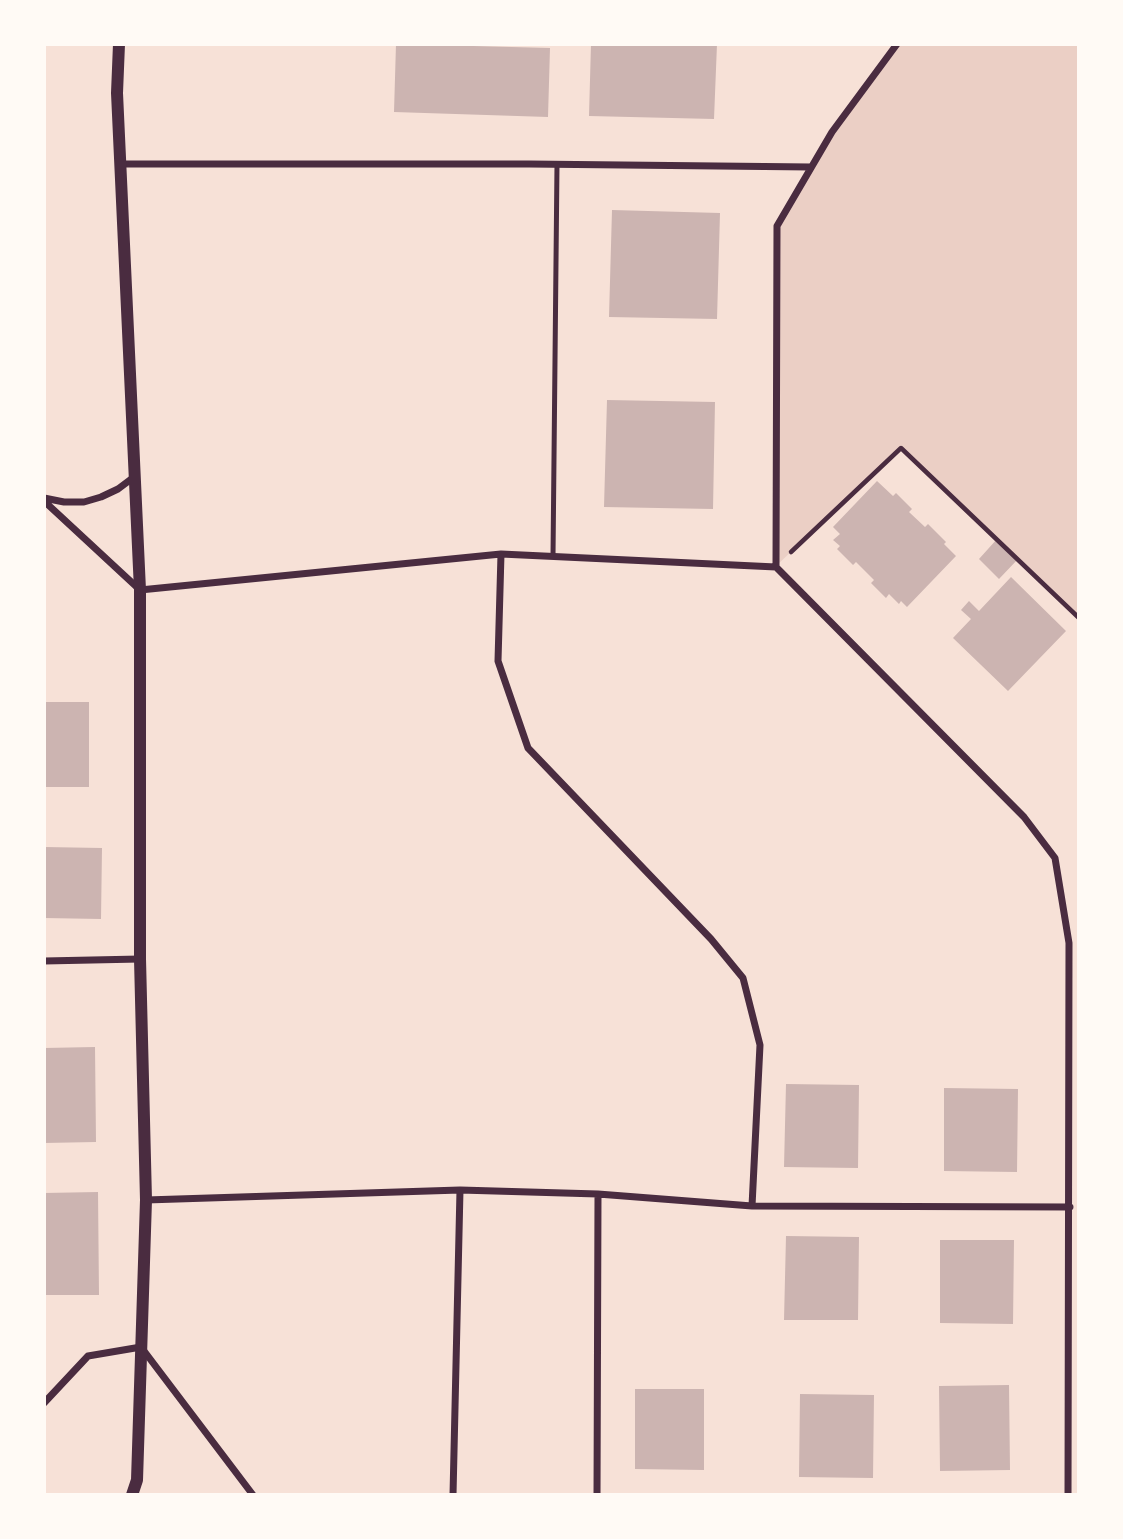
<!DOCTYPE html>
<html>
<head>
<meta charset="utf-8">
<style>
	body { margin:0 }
	#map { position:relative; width:1123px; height:1539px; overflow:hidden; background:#f7e1d7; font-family:Raleway,sans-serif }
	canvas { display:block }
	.frame { position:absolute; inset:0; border:46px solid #fffaf5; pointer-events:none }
</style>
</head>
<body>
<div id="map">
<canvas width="1123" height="1539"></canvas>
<div class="frame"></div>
</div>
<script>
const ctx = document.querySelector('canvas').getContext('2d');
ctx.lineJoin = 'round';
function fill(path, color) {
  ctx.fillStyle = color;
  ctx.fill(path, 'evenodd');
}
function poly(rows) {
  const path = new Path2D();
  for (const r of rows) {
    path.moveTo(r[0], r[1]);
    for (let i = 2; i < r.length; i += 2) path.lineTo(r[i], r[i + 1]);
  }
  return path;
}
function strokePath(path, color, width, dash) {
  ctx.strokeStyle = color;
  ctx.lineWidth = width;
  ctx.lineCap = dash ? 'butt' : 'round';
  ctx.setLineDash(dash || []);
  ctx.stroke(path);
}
fill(poly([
	[897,44,1079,44,1079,618,901,448,776,566,777,226,832,132]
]), '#ebcfc5');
fill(poly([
	[396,44,550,48,548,117,394,112],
	[591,44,717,44,714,119,589,116],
	[612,210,720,213,717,319,609,317],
	[607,400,715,402,713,509,604,507],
	[877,481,893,496,896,493,912,509,909,512,925,527,928,524,946,542,944,544,956,556,907,607,901,601,899,604,889,594,886,598,871,583,874,580,856,562,853,565,837,549,840,546,833,540,840,534,833,527],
	[997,539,1018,559,999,579,979,559],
	[1011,577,1066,631,1008,691,953,638,971,619,961,610,969,601,979,611],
	[44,702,89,702,89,787,44,787],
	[44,847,102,848,101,919,44,918],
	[95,1047,96,1142,44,1143,44,1048],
	[786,1084,859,1085,858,1168,784,1167],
	[944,1088,1018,1089,1017,1172,944,1171],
	[98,1192,99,1295,44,1295,44,1193],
	[786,1236,859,1237,858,1320,784,1320],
	[940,1240,1014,1240,1013,1324,940,1323],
	[1009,1385,1010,1470,940,1471,939,1386],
	[635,1389,704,1389,704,1470,635,1469],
	[800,1394,874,1395,873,1478,799,1477]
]), '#ccb4b1');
strokePath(poly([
	[791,552,901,448,1079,618]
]), '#4a2c40', 4.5);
strokePath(poly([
	[553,556,557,164]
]), '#4a2c40', 5);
strokePath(poly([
	[120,164,529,164,811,167],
	[44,498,64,502,84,502,101,497,118,489,134,477],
	[44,501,140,590,501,554,776,567,1024,817,1055,858,1069,943,1068,1495],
	[501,554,498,661,528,748,711,939,743,978,760,1045,752,1206],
	[776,567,777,226,832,132,897,44],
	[44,961,140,959],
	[146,1200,460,1190,598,1194,752,1206,1070,1207],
	[44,1403,88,1356,141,1347,253,1495],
	[453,1495,460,1190],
	[597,1495,598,1194]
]), '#4a2c40', 7);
strokePath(poly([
	[119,44,117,93,140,590,140,959,146,1200,137,1480,132,1495]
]), '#4a2c40', 12);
</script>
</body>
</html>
